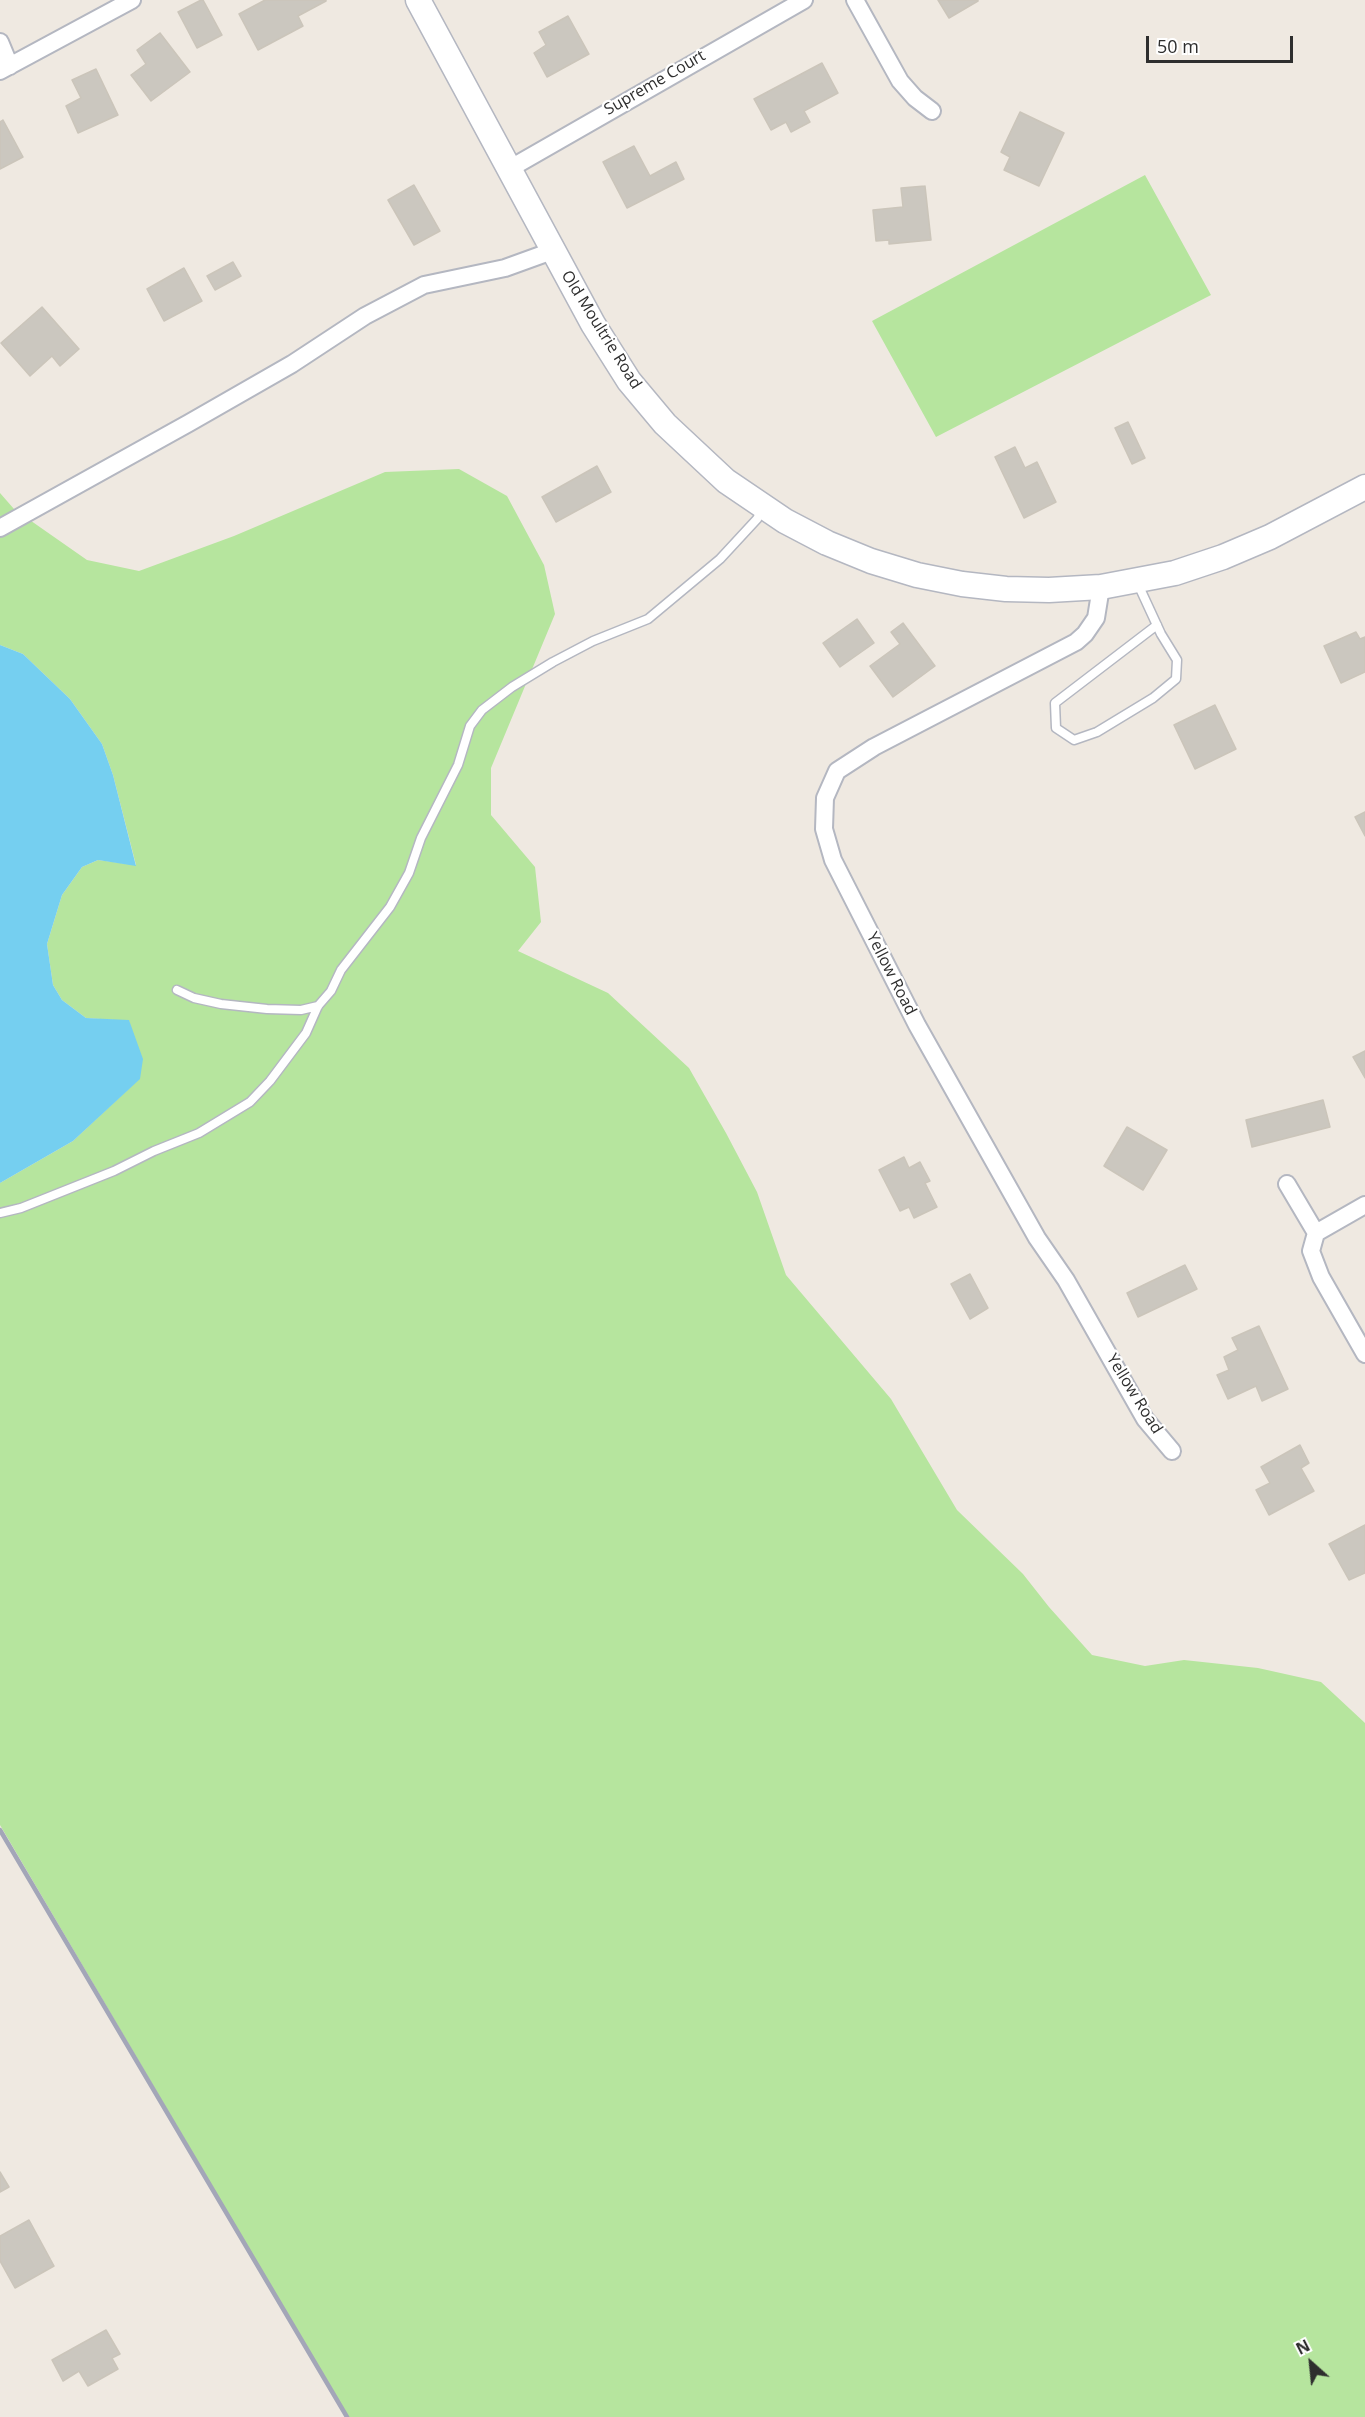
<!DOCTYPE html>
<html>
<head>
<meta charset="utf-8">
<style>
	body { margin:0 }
	#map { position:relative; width:1365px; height:2417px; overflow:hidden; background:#efe9e1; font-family:"Open Sans",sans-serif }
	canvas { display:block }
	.north { position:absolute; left:1281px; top:2333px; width:60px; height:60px; -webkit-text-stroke:4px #fff; paint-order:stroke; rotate:333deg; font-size:16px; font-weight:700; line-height:24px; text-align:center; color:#2e2e2e }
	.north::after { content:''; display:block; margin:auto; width:21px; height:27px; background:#2e2e2e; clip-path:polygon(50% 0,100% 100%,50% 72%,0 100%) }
	.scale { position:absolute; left:1146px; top:36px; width:147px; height:27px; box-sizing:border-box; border:3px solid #2e2e2e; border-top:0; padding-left:8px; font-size:18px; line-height:21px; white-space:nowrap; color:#2e2e2e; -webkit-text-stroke:4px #fff; paint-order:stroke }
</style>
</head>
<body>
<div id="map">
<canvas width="1365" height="2417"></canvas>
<div class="north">N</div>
<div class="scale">50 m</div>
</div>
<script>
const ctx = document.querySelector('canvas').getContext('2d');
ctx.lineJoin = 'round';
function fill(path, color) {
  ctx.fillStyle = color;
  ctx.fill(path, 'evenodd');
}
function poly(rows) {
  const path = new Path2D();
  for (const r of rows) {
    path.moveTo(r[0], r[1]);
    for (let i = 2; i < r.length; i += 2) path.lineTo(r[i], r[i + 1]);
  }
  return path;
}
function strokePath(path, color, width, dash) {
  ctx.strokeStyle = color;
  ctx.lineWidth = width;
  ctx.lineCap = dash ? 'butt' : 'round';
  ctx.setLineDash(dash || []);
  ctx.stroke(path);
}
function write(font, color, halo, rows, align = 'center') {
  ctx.font = font + ' "Open Sans",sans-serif';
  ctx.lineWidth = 4.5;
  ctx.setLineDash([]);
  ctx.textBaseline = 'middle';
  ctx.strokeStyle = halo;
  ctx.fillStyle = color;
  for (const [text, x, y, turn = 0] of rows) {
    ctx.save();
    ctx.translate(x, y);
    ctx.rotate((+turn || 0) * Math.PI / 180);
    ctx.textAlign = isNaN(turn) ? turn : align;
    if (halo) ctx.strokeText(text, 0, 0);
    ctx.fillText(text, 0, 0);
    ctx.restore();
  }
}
fill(poly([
	[1145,175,1211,295,936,437,872,321],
	[459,469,507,496,544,565,555,614,491,768,491,815,535,867,541,922,518,951,608,993,689,1068,726,1133,757,1192,786,1275,891,1399,957,1510,1023,1574,1049,1607,1092,1655,1145,1666,1184,1660,1258,1668,1321,1682,1365,1723,1365,2417,348,2417,0,1825,0,1183,73,1141,139,1079,129,1021,86,1018,62,1000,53,985,47,944,62,895,82,867,98,860,136,865,113,775,102,744,70,699,23,654,0,645,0,493,14,509,87,560,139,571,234,536,385,472]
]), '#b6e59e');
fill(poly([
	[0,645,23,654,70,699,102,744,113,775,136,866,98,860,82,867,62,895,47,944,53,985,62,1000,86,1018,129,1020,143,1059,140,1079,73,1141,0,1183]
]), '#75cff0');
const building = poly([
	[201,0,203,0,222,35,197,48,178,12,201,0],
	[265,0,326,0,326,1,298,16,303,26,258,50,239,14,265,0],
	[938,0,978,0,978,1,949,18,938,0],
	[568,16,589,54,547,77,534,53,546,45,539,32,568,16],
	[160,33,190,72,151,101,131,75,146,64,137,50,160,33],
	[822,63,838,93,804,111,810,122,791,132,786,122,771,130,754,99,822,63],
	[96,69,118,115,78,133,66,106,81,98,72,80,96,69],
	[1020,112,1064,133,1039,186,1004,170,1010,157,1001,152,1020,112],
	[3,120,23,157,0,169,0,122,3,120],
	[634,146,650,176,676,162,684,179,627,208,603,162,634,146],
	[414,185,440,231,414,245,388,200,414,185],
	[925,186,931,240,889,244,889,240,876,241,873,210,903,207,901,188,925,186],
	[233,262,241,276,215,290,207,276,233,262],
	[184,268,202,301,164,321,147,289,184,268],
	[42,307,79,349,60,366,52,356,30,376,1,343,42,307],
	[1128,422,1145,458,1132,464,1115,428,1128,422],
	[1015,447,1025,468,1037,462,1056,502,1024,518,995,457,1015,447],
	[597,466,611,492,556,522,542,497,597,466],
	[857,619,874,643,840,667,823,643,857,619],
	[903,623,935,666,893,697,870,666,900,644,891,632,903,623],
	[1356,632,1360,639,1365,637,1365,672,1341,683,1324,646,1356,632],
	[1215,705,1236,749,1195,769,1174,725,1215,705],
	[1365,812,1365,836,1355,817,1365,812],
	[1365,1051,1365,1078,1353,1057,1365,1051],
	[1323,1100,1330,1127,1252,1147,1246,1120,1323,1100],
	[1127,1127,1167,1150,1143,1190,1104,1166,1127,1127],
	[904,1157,909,1168,920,1162,930,1181,925,1183,937,1207,914,1218,909,1207,900,1211,879,1170,904,1157],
	[1185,1265,1197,1289,1138,1317,1127,1293,1185,1265],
	[970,1274,988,1308,970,1319,951,1284,970,1274],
	[1259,1326,1288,1389,1262,1401,1256,1386,1228,1399,1217,1375,1229,1370,1224,1357,1238,1350,1232,1338,1259,1326],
	[1300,1445,1309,1463,1301,1468,1314,1491,1269,1515,1256,1490,1270,1483,1261,1467,1300,1445],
	[1365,1525,1365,1573,1349,1580,1329,1544,1365,1525],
	[0,2172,9,2187,0,2192,0,2172],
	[29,2220,54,2266,15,2288,0,2261,0,2236,29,2220],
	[106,2330,120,2354,112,2358,118,2369,88,2386,79,2371,63,2381,52,2360,106,2330]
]);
fill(building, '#cbc7bf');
strokePath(building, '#cbc5ba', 1.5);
const lane = poly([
	[1137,582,1161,634,1177,660,1176,679,1153,698,1097,732,1074,740,1056,728,1055,703,1157,625],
	[177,990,194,998,221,1004,267,1009,301,1010,318,1006],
	[0,1213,21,1208,114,1171,154,1151,199,1133,250,1102,270,1081,306,1033,318,1006,331,991,341,970,390,907,409,873,421,838,458,765,470,726,482,710,512,687,553,662,593,641,648,619,720,559,757,519,763,508]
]);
const street = poly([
	[855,0,900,81,915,98,932,111],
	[0,42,10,66],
	[0,71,132,0],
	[509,169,804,0],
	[0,528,189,423,292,364,365,316,424,285,505,268,552,251],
	[1101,587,1096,618,1085,634,1076,642,874,747,837,771,825,798,824,829,833,860,917,1025,1037,1238,1066,1280,1145,1419,1172,1451],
	[1287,1184,1316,1233,1311,1251,1321,1277,1365,1354],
	[1316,1233,1365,1205]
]);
const secondary = poly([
	[418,0,593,324,629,381,665,424,726,481,785,521,827,543,871,561,917,575,962,584,1006,589,1049,590,1101,587,1175,573,1223,557,1270,537,1365,487]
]);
strokePath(lane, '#b4b7c1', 11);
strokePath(street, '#b4b7c1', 20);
strokePath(secondary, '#b4b7c1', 27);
strokePath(lane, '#fff', 8);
strokePath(street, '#fff', 16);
strokePath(secondary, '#fff', 24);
strokePath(poly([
	[0,1830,347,2417]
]), '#a3a6b8', 4.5);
write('16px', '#2e2e2e', '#fff', [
	["Supreme Court",655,83,-30],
	["Old Moultrie Road",601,330,58],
	["Yellow Road",891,974,63],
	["Yellow Road",1134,1394,58]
]);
</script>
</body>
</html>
